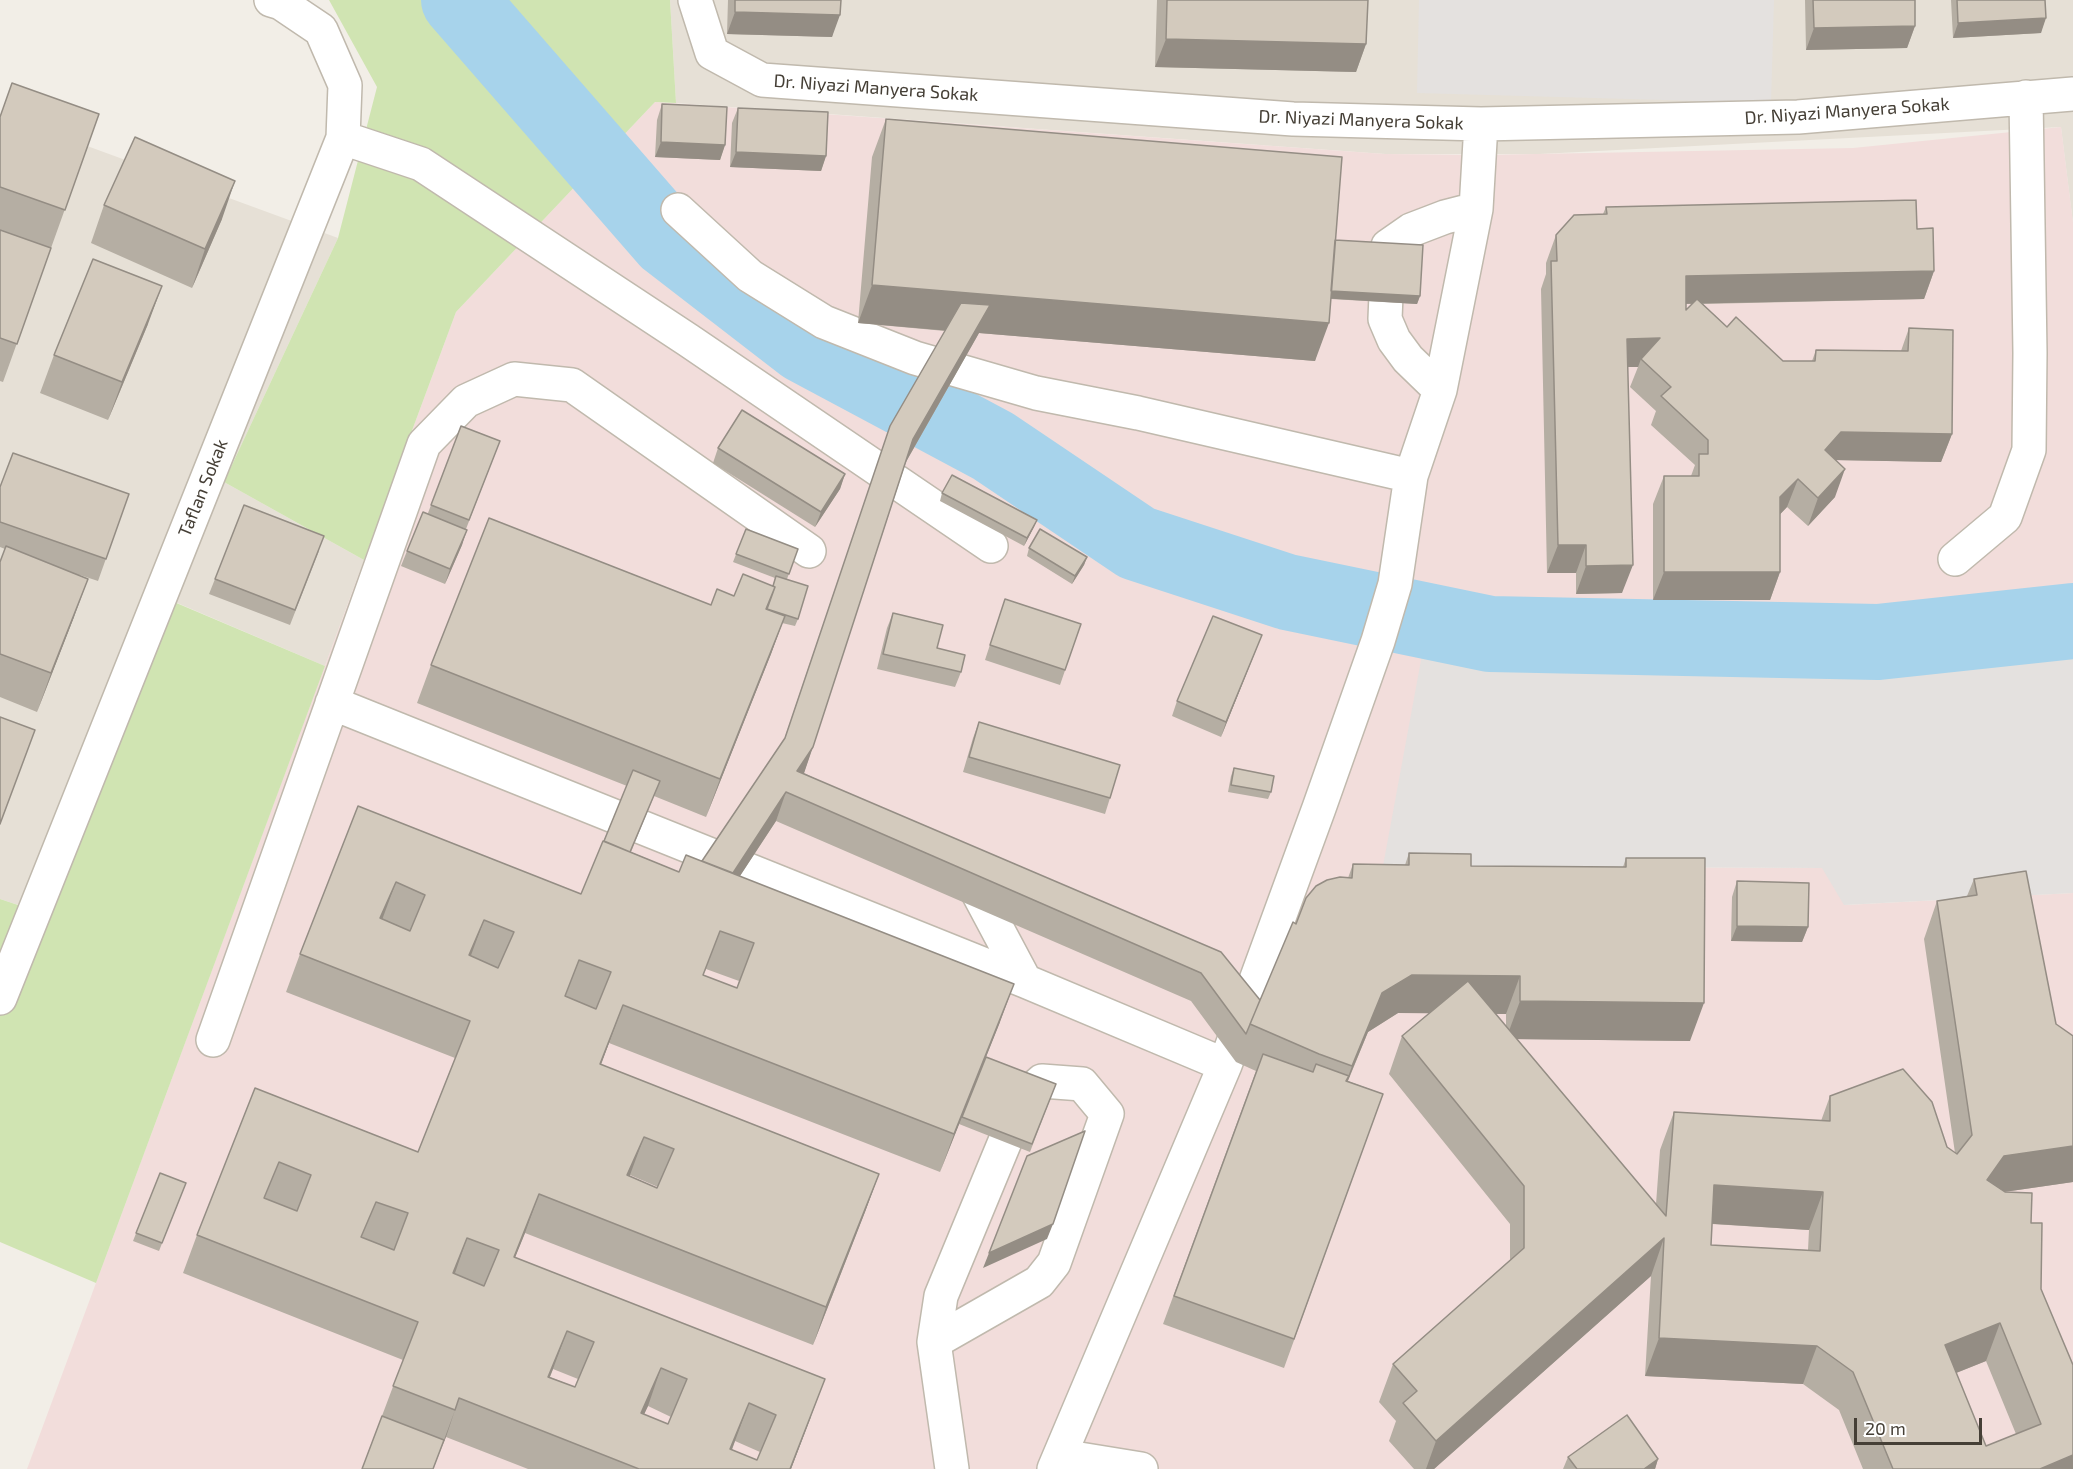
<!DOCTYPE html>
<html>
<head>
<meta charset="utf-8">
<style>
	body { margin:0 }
	#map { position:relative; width:2073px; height:1469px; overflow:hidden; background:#f2eee7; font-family:"Exo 2",sans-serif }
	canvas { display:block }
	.scale { position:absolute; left:1854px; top:1418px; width:128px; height:27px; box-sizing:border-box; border:3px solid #453f36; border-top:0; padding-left:8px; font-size:18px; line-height:21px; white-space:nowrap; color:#453f36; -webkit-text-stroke:4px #fff; paint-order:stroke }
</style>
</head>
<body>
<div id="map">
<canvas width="2073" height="1469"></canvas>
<div class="scale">20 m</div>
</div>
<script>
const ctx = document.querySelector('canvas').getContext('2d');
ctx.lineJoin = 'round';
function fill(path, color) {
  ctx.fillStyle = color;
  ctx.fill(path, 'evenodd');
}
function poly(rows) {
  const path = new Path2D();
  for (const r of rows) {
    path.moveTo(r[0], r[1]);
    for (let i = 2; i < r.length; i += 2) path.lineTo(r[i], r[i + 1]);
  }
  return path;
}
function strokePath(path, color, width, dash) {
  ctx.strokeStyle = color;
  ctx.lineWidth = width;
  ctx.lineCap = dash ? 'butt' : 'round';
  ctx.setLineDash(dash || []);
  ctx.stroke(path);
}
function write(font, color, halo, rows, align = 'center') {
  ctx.font = font + ' "Exo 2",sans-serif';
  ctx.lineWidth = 4.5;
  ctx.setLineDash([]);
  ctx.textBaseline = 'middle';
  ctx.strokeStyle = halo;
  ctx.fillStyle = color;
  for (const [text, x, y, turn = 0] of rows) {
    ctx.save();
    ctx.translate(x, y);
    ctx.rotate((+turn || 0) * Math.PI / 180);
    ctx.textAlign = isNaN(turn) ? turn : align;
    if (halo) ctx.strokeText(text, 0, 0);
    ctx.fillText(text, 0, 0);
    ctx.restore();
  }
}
fill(poly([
	[670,0,2073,0,2073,223,2061,127,1540,154,1385,154,676,103],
	[0,114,338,238,224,482,364,560,325,666,175,602,46,914,0,899]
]), '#e6e0d6');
fill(poly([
	[655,102,1385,154,1483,155,1853,148,2061,127,2073,223,2073,643,1887,659,1383,866,1823,868,1845,905,2073,893,2073,1469,27,1469,456,312]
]), '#f2dddb');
fill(poly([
	[329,0,670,0,676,103,655,102,456,312,364,560,224,482,338,238,377,87],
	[174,602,325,666,96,1283,0,1242,0,899,45,914]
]), '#d0e4b2');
fill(poly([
	[1419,0,1774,0,1771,103,1417,93],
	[2073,643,2073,893,1844,905,1822,868,1383,866,1424,644,1887,659]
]), '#e4e1df');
strokePath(poly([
	[459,0,668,240,804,345,993,446,1137,543,1287,592,1490,634,1878,642,2073,621]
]), '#a7d3eb', 76);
const minor = poly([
	[695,0,712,53,762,80,1293,119,1481,124,1798,117,2073,94],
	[343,138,421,164,688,340,991,546],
	[678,210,750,276,824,322,915,358,1036,393,1138,413,1411,476],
	[1440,390,1408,359,1394,340,1385,319,1388,246,1411,230,1445,217,1476,209],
	[1955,559,2005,517,2029,450,2030,353,2026,97],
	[332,703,1025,981,1225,1065],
	[968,874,1025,981],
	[0,998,343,138,345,85,321,30,281,3,271,0],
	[213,1040,424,444,466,401,514,379,572,385,809,551],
	[934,1342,1039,1282,1054,1263,1107,1114,1082,1084,1042,1081,1023,1098,941,1296,934,1342,952,1469],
	[1061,1456,1141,1469],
	[1054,1469,1225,1065,1319,808,1378,641,1395,584,1411,476,1440,390,1476,209,1481,124]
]);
strokePath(minor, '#c0b9ad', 36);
strokePath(minor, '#fff', 33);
fill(poly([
	[728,0,841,0,832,37,727,34],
	[1157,0,1368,0,1366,44,1356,72,1155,67],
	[1805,0,1915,0,1915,26,1907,48,1806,50],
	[1951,0,2045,0,2041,33,1953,38],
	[662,104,725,145,720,160,655,157,657,120],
	[738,108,826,156,821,171,730,167,732,123],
	[99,114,3,382,0,381,0,116],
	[886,119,1335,240,1420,296,1417,304,1331,299,1315,361,979,333,906,462,804,773,1260,1000,1296,924,1348,878,1353,864,1405,865,1409,853,1471,866,1623,867,1626,858,1690,1041,1517,1039,1656,1204,1660,1150,1674,1112,1821,1121,1830,1096,1947,1147,1955,1153,1924,939,1937,901,1967,896,1974,879,2073,1182,2004,1192,2031,1223,2041,1289,2073,1469,1863,1469,1839,1410,1803,1384,1645,1376,1651,1276,1434,1469,1414,1469,1389,1441,1396,1421,1379,1402,1393,1364,1510,1260,1510,1224,1389,1074,1402,1036,1429,1013,1398,1013,1368,1032,1348,1081,1383,1094,1284,1368,1163,1324,1256,1071,1236,1062,1191,1001,776,821,740,876,1000,1022,986,1057,1056,1084,1030,1152,959,1124,940,1172,609,1043,601,1065,879,1174,865,1212,813,1345,525,1233,515,1257,811,1417,791,1469,528,1469,446,1437,433,1469,362,1469,403,1360,183,1273,197,1235,255,1088,418,1152,455,1058,286,992,300,954,358,806,581,894,627,786,417,703,431,665,711,605,734,596,773,586,775,578,733,562,746,529,798,549,787,579,798,619,795,626,782,623,771,654,706,817,654,796,631,852,679,872,702,861,784,740,890,426,945,331,858,323,872,157],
	[706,969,739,981,737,988,703,975],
	[1496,1014,1506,1014,1506,1026],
	[630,1175,658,1187,657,1188,630,1176],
	[1712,1224,1809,1230,1808,1250,1711,1245],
	[1986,1361,2016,1434,1986,1446,1956,1373],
	[553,1369,578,1379,575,1387,550,1377],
	[648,1406,671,1417,668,1424,644,1414],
	[735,1441,760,1452,757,1460,732,1450],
	[104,205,222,219,192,288,91,243],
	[1606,207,1917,229,1934,271,1924,299,1703,304,1727,327,1783,361,1812,361,1816,350,1901,351,1909,328,1952,434,1941,462,1836,460,1835,497,1808,526,1787,507,1780,514,1780,572,1770,600,1653,600,1653,504,1664,476,1691,476,1695,465,1651,425,1656,411,1630,387,1638,367,1628,367,1622,593,1576,594,1576,573,1547,573,1541,289,1546,274,1546,263,1556,235,1603,214],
	[1686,304,1692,304,1686,310],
	[148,324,108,420,40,393,54,355],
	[461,426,500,441,466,529,462,545,445,584,401,566,407,551,428,513],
	[718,448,845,474,840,489,815,527,713,463],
	[0,487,129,494,98,581,80,575,74,617,37,712,0,697,0,562,5,549,0,547],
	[942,493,1037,520,1034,527,1024,546,940,501],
	[1029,548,1087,557,1084,565,1072,584,1027,556],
	[319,551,290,625,209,594,215,579],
	[1005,599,1081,624,1060,685,985,660],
	[893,613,937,648,961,672,955,687,877,669,887,628],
	[1256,650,1221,737,1172,716,1177,701],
	[979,722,1110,798,1105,814,963,772,973,738],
	[1234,768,1271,792,1268,799,1228,792,1231,776],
	[1737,881,1808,927,1802,942,1731,941,1732,897],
	[160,1173,186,1183,159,1251,133,1241],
	[1568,1457,1658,1459,1655,1469,1563,1469]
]), '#b5aea3');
fill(poly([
	[735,12,840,15,832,37,727,34],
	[2046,18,2041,33,1953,38,1958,23],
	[1915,26,1907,48,1806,50,1814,28],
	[1166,39,1366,44,1356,72,1155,67],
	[661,142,725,145,720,160,655,157],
	[736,152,826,156,821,171,730,167],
	[235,181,222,219,192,288,205,249],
	[1934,271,1924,299,1675,304,1686,276],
	[872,285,1329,323,1315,361,979,333,903,467,913,439,974,333,858,323],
	[162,286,148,324,108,420,122,382],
	[1323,290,1420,296,1417,304,1320,298],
	[1660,338,1641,359,1638,367,1617,367,1627,339],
	[1841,432,1952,434,1941,462,1831,460,1825,450],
	[1845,469,1835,497,1808,526,1818,498],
	[845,474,840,489,815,527,821,512],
	[1798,479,1787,507,1770,525,1780,497],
	[1037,520,1034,527,1024,546,1027,538],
	[467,530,462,545,445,584,450,569],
	[1558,545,1586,545,1576,573,1547,573],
	[1087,557,1084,565,1072,584,1075,576],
	[1633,565,1622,593,1576,594,1586,566],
	[1664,572,1780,572,1770,600,1653,600],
	[88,579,74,617,37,712,51,673],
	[785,616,771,654,706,817,720,779],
	[1262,635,1256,650,1221,737,1226,722],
	[813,747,803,776,797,771],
	[786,792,776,821,717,911,727,882],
	[396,882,382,920,380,918],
	[484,920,470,958,469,955],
	[1737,926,1808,927,1802,942,1731,941],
	[1412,975,1520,976,1506,1014,1398,1013,1368,1032,1336,1109,1352,1066,1382,993],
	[1014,984,1000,1022,940,1172,954,1134],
	[1520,1001,1704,1003,1690,1041,1506,1039],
	[623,1005,609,1043,586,1103,600,1064],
	[644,1137,630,1175,613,1213,627,1175],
	[2073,1146,2073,1182,1990,1194,1987,1180,2004,1156],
	[879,1174,865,1212,813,1345,826,1307],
	[1714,1185,1823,1192,1809,1230,1700,1223],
	[539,1194,525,1233,500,1295,514,1257],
	[1053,1224,1047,1239,983,1268,989,1253],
	[467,1238,454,1276,453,1273],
	[1664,1238,1651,1276,1434,1469,1426,1469,1436,1441],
	[2000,1323,1986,1361,1931,1383,1945,1345],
	[567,1331,553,1369,534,1415,548,1377],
	[1659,1338,1817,1346,1803,1384,1645,1376],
	[661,1368,648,1406,627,1451,641,1413],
	[825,1379,791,1469,790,1469],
	[459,1398,446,1437,441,1448,455,1410],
	[749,1403,735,1441,724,1469,730,1449],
	[2073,1455,2073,1469,2040,1469],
	[1658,1459,1655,1469,1644,1469]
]), '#948d84');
const building = poly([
	[735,0,841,0,840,15,735,12,735,0],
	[1167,0,1368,0,1366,44,1166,39,1167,0],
	[1813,0,1915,0,1915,26,1814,28,1813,0],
	[1957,0,2045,0,2046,18,1958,23,1957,0],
	[12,83,99,114,65,210,0,187,0,117,12,83],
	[662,104,727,107,725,145,661,142,662,104],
	[738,108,828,112,826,156,736,152,738,108],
	[886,119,1342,157,1329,323,872,285,886,119],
	[135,137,235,181,205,249,104,205,135,137],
	[1916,200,1917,229,1933,228,1934,271,1686,276,1686,310,1697,299,1727,327,1736,317,1783,361,1815,361,1816,350,1908,351,1909,328,1953,330,1952,434,1841,432,1825,450,1845,469,1818,498,1798,479,1780,497,1780,572,1664,572,1664,476,1699,476,1699,454,1708,454,1708,440,1661,396,1671,387,1641,359,1660,338,1627,339,1633,565,1586,566,1586,545,1558,545,1551,261,1557,261,1556,235,1574,215,1607,214,1606,207,1916,200],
	[0,230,51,248,17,344,0,338,0,230],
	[1335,240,1423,245,1420,296,1331,291,1335,240],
	[93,259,162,286,122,382,54,355,93,259],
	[961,303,990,305,913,439,813,747,797,771,1221,952,1260,1000,1246,1034,1201,973,786,792,733,873,702,861,785,738,890,426,961,303],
	[742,410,845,474,821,512,718,448,742,410],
	[461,426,500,441,469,520,431,505,461,426],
	[13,453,129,494,106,559,0,522,0,487,13,453],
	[952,475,1037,520,1027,538,942,493,952,475],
	[244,505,324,536,295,610,215,579,244,505],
	[423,512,467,530,450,569,407,551,423,512],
	[489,518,711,605,717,589,734,596,743,574,775,587,766,609,785,616,720,779,431,665,489,518],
	[746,529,798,549,789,574,736,554,746,529],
	[1040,529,1087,557,1075,576,1029,548,1040,529],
	[6,546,88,579,51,673,0,654,0,562,6,546],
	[776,576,808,586,798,619,767,609,775,587,773,586,776,576],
	[1005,599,1081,624,1065,670,990,645,1005,599],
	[893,613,943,625,937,648,965,655,961,672,883,654,893,613],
	[1213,616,1262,635,1226,722,1177,701,1213,616],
	[0,717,35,730,0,824,0,717],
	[979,722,1120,765,1110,798,969,757,979,722],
	[1234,768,1274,776,1271,792,1231,785,1234,768],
	[633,770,660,781,630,852,604,841,633,770],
	[358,806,581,894,603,841,679,872,686,855,1014,984,954,1134,623,1005,600,1064,879,1174,826,1307,539,1194,514,1257,825,1379,790,1469,639,1469,459,1398,455,1410,393,1386,418,1322,197,1235,255,1088,418,1152,470,1021,300,954,358,806],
	[396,882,425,895,410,931,380,918,396,882],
	[484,920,514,932,498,968,469,955,484,920],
	[720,931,754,943,737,988,703,975,720,931],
	[579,960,611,972,596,1009,565,996,579,960],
	[644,1137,674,1149,657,1188,627,1175,644,1137],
	[279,1162,311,1175,297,1211,264,1198,279,1162],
	[376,1202,408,1213,394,1250,361,1237,376,1202],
	[467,1238,499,1250,484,1286,453,1273,467,1238],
	[567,1331,594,1342,575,1387,548,1377,567,1331],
	[661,1368,687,1379,668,1424,641,1413,661,1368],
	[749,1403,776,1415,757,1460,730,1449,749,1403],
	[1409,853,1471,854,1471,866,1626,867,1626,858,1705,858,1704,1003,1520,1001,1520,976,1412,975,1382,993,1352,1066,1319,1054,1250,1024,1293,922,1296,924,1306,898,1316,886,1327,880,1340,877,1352,878,1353,864,1409,865,1409,853],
	[2026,871,2056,1024,2073,1036,2073,1146,2004,1156,1987,1180,2005,1192,2032,1193,2031,1223,2042,1223,2041,1289,2073,1365,2073,1455,2040,1469,1893,1469,1853,1372,1817,1346,1659,1338,1664,1238,1436,1441,1403,1403,1417,1391,1393,1364,1524,1248,1524,1186,1402,1036,1468,981,1666,1216,1674,1112,1830,1121,1830,1096,1903,1069,1932,1102,1947,1147,1957,1154,1972,1135,1937,901,1977,895,1974,879,2026,871],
	[1714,1185,1823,1192,1820,1251,1711,1245,1714,1185],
	[2000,1323,2041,1424,1986,1446,1945,1345,2000,1323],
	[1737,881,1809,883,1808,927,1737,926,1737,881],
	[1263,1054,1313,1072,1316,1064,1349,1076,1346,1081,1383,1094,1294,1339,1174,1296,1263,1054],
	[986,1057,1056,1084,1032,1144,962,1117,986,1057],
	[1085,1131,1053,1224,989,1253,1027,1156,1085,1131],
	[160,1173,186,1183,162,1243,136,1233,160,1173],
	[1627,1415,1658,1459,1644,1469,1577,1469,1568,1457,1627,1415],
	[382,1416,444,1440,433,1469,362,1469,382,1416]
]);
fill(building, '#d3cabd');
strokePath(building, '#948d84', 1.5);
write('18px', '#453f36', '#fff', [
	["Dr. Niyazi Manyera Sokak",876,88,4],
	["Dr. Niyazi Manyera Sokak",1847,111,-4],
	["Dr. Niyazi Manyera Sokak",1361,120,2],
	["Taflan Sokak",203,488,-68]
]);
</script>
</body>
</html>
